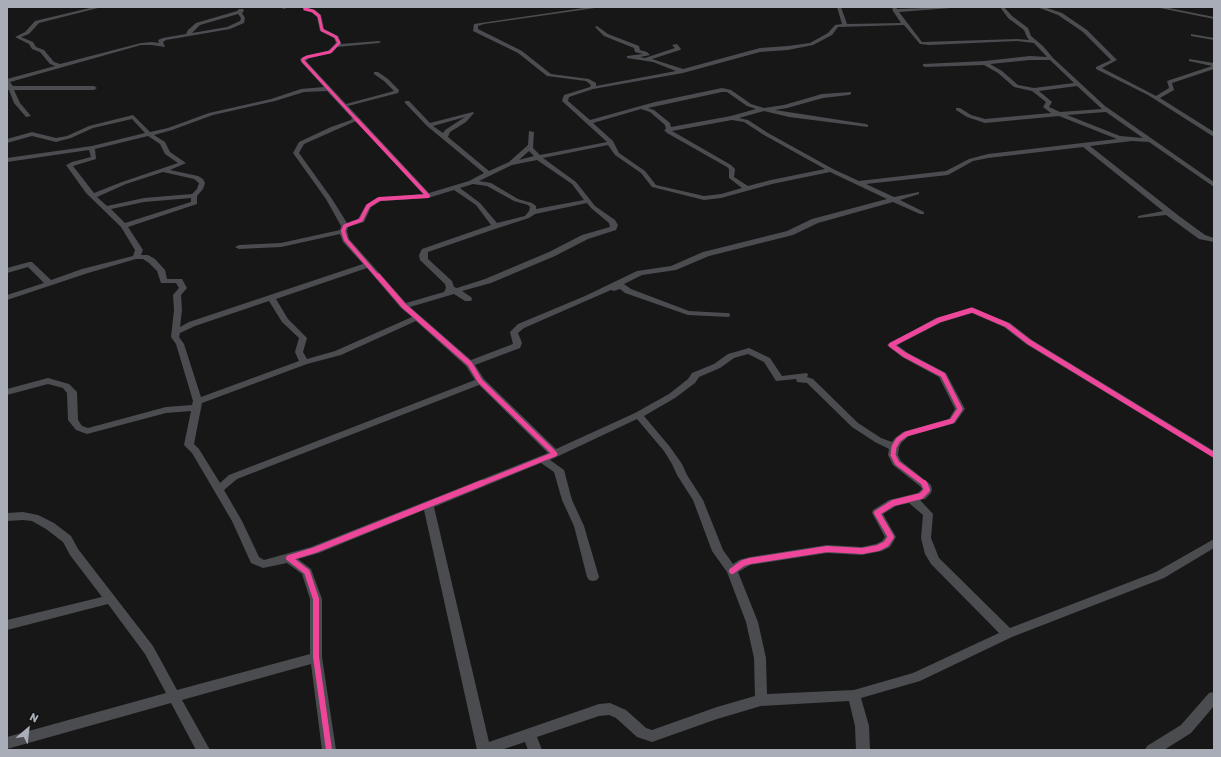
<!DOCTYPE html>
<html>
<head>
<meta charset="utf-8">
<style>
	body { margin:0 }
	#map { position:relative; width:1221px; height:757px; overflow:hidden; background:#171717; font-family:Rubik,sans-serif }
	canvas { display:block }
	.frame { position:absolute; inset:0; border:8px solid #a8adb8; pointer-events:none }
	.north { position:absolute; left:8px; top:709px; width:40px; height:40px; -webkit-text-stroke:3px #111113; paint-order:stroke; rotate:28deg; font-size:11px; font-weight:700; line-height:16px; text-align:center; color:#a8adb8 }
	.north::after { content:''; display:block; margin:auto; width:14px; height:18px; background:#a8adb8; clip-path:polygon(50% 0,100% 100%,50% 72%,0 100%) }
</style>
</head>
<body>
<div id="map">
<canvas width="1221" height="757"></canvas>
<div class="frame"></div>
<div class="north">N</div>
</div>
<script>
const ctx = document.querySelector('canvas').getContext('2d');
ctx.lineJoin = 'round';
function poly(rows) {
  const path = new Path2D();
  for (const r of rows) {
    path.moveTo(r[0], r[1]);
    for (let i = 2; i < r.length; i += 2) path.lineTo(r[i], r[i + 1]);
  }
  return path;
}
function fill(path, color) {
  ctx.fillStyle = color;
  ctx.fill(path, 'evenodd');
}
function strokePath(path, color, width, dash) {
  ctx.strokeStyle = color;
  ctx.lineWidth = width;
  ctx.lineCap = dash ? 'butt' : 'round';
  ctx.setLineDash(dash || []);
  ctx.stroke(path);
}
fill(poly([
	[94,7,102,7,39,23,29,34,21,37,33,42,36,47,44,50,54,62,60,64,141,43,152,42,159,43,158,40,163,38,186,34,188,30,196,23,237,11,239,9,243,9,244,11,242,13,245,18,244,23,230,29,166,40,163,42,165,47,152,45,141,45,10,82,13,86,94,86,97,88,94,90,14,90,20,103,31,116,26,117,14,103,9,90,7,90,7,79,55,66,50,64,40,52,32,49,29,44,15,37,25,32,35,21,94,7],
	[238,14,241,18,240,21,227,27,192,33,200,25,238,14],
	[279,7,286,7,286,8,284,9,279,7],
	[303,7,315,10,321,15,324,29,338,36,341,43,341,44,379,41,381,42,379,43,337,47,332,53,309,58,306,61,346,104,394,91,384,81,374,74,374,72,378,72,388,79,399,90,398,93,348,106,429,193,469,181,484,173,427,126,405,103,405,101,409,101,430,123,473,112,474,113,466,122,450,132,448,137,489,171,509,162,528,145,529,131,534,132,533,148,540,155,607,142,562,101,564,95,590,87,591,85,586,81,547,76,518,53,473,31,474,24,590,7,602,7,484,24,478,26,478,29,522,51,551,74,589,79,596,83,596,86,676,71,653,62,627,58,627,56,643,54,635,52,634,48,604,36,595,27,597,26,608,34,639,46,640,50,647,52,650,55,640,57,645,58,675,48,672,45,677,44,681,49,680,50,652,59,683,69,760,48,788,46,810,43,828,33,835,25,842,24,837,7,841,7,847,24,901,23,893,11,892,7,896,7,897,9,953,7,951,8,899,12,922,42,1017,39,1029,40,1027,37,1024,30,1008,18,1000,7,1004,7,1012,16,1028,28,1031,36,1043,46,1053,58,1105,106,1214,182,1214,187,1149,142,1132,141,1090,146,1179,216,1205,235,1214,238,1214,242,1199,239,1166,215,1138,218,1138,216,1163,211,1083,147,988,158,973,161,948,175,866,184,894,197,919,192,919,194,900,200,924,212,924,214,920,214,893,202,818,223,793,235,709,256,676,270,642,275,624,284,631,289,689,311,726,313,729,313,730,315,729,317,688,315,625,293,620,289,614,291,611,290,524,328,518,333,522,343,520,348,475,365,484,379,556,449,635,413,669,394,688,379,692,373,714,364,728,354,749,348,770,358,782,376,807,373,808,375,807,377,813,379,858,423,881,438,892,442,895,438,903,432,949,419,955,409,939,377,902,357,887,345,936,318,972,308,1010,323,1032,340,1214,451,1214,458,1026,344,1004,327,972,313,942,322,897,345,908,353,946,373,965,409,955,423,909,436,902,442,899,447,898,455,901,461,931,485,932,490,931,493,925,499,920,500,933,514,931,538,939,558,1010,628,1156,572,1214,539,1214,548,1164,578,1012,637,920,681,861,698,869,726,870,750,856,750,855,726,849,701,761,706,717,719,652,742,637,737,616,718,609,715,599,716,537,737,542,750,528,750,525,742,501,750,477,750,424,510,319,553,298,559,311,569,322,599,322,657,336,750,322,750,311,664,182,700,210,750,196,750,171,703,7,749,7,737,166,693,145,654,108,604,7,630,7,620,102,597,70,555,63,542,46,529,32,521,23,520,7,521,7,513,23,512,38,515,54,523,71,536,78,549,153,646,177,690,310,654,310,599,302,574,287,563,263,568,251,563,232,521,192,453,184,445,191,411,166,413,87,434,76,430,68,420,67,393,63,388,48,384,7,395,7,389,48,378,69,384,77,392,78,420,82,426,88,428,166,407,192,405,193,401,176,344,171,337,174,310,173,295,179,288,176,283,161,283,157,271,149,263,143,259,136,259,88,273,7,300,7,295,44,283,28,267,7,273,7,268,29,262,32,262,51,280,82,269,133,256,135,250,121,227,86,193,66,165,72,162,91,157,89,150,7,162,7,158,92,146,145,133,132,119,93,128,71,138,56,142,32,136,7,143,7,139,32,132,56,138,67,136,89,126,133,115,150,132,168,128,209,113,271,99,301,89,324,87,301,62,300,59,305,56,328,51,336,43,334,38,320,31,317,17,311,12,303,10,303,7],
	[904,25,920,44,929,45,1017,41,1034,43,1047,57,1030,56,985,61,923,64,923,66,925,67,984,65,998,73,1014,87,1032,91,1046,102,1043,107,1051,113,985,119,971,115,960,108,956,108,956,110,967,117,985,123,1059,116,1117,139,988,154,969,159,946,171,859,181,833,169,768,133,748,120,739,118,764,111,789,117,868,127,868,125,866,124,775,110,787,108,823,98,849,95,851,94,851,92,822,94,784,105,764,108,751,104,731,90,722,88,655,102,590,120,568,101,569,97,593,89,683,73,760,52,788,50,813,45,832,35,838,27,904,25],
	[1030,60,1050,60,1074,83,1034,88,1018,85,1002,71,990,64,1030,60],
	[1077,86,1102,109,1060,112,1049,107,1052,102,1039,91,1077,86],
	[327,91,352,118,351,120,331,127,299,142,293,153,326,199,341,226,340,230,281,243,239,245,235,247,239,249,281,247,340,234,343,242,363,264,189,322,180,327,182,310,181,295,187,288,182,279,167,279,165,270,155,259,148,255,141,255,143,250,128,227,197,204,197,196,203,189,205,183,203,179,198,176,170,170,186,163,170,152,165,142,154,135,172,130,213,115,275,101,304,92,327,91],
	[722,92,727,92,747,106,756,109,731,116,671,127,670,123,654,110,648,108,722,92],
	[641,109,650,112,665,125,666,129,664,130,667,133,727,167,729,169,729,178,742,188,721,194,704,196,656,185,645,171,619,153,613,141,593,123,641,109],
	[1106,112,1143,138,1120,136,1067,115,1106,112],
	[465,117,445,130,443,133,433,126,465,117],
	[732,120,744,122,764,135,825,169,771,180,748,186,734,177,735,169,731,165,672,131,732,120],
	[356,121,423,194,377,198,366,205,358,219,347,223,332,199,299,153,304,144,356,121],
	[148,136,160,144,165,154,178,163,122,182,94,193,73,166,96,159,95,149,148,136],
	[608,145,615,155,641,173,652,187,704,200,721,198,772,184,830,172,887,199,812,219,787,231,703,252,671,266,637,271,585,296,518,324,510,332,513,344,471,360,410,307,454,294,465,301,471,301,472,299,471,297,462,291,491,283,555,256,588,239,616,230,618,225,615,220,595,206,576,182,543,158,608,145],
	[529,151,534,156,519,160,529,151],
	[537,160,572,184,584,200,536,209,536,206,532,203,518,199,491,183,479,181,512,165,537,160],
	[163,172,194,179,199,183,197,189,192,194,144,198,107,206,97,197,126,184,163,172],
	[473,184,487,186,514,201,528,205,530,207,529,211,525,216,497,223,480,203,460,188,473,184],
	[454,190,476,205,491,225,422,249,419,255,420,260,445,284,446,288,444,292,406,303,349,239,347,231,348,227,364,222,371,207,381,201,428,198,454,190],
	[191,198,191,202,125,223,111,209,144,202,191,198],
	[587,203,591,208,609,223,610,227,582,235,549,252,485,279,457,288,454,287,452,281,428,259,428,252,498,228,529,218,535,214,587,203],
	[367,268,401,308,412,317,335,351,307,359,303,352,307,338,288,319,276,299,367,268],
	[269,301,282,322,299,338,295,352,299,361,201,397,184,344,179,337,180,333,195,326,269,301],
	[416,321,466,366,475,380,229,475,220,483,199,449,194,444,202,403,307,364,341,355,416,321],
	[748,354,764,362,776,381,796,379,797,382,807,383,852,427,875,442,889,449,888,455,893,465,921,487,922,489,918,493,889,500,873,510,872,513,885,537,882,541,876,544,862,547,827,545,750,557,739,560,733,564,723,550,703,500,687,475,682,464,670,447,644,416,675,398,695,383,699,377,720,368,734,358,748,354],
	[479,385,548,453,311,547,264,560,259,557,242,521,224,490,237,479,479,385],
	[637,419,664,451,672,464,677,475,693,500,712,551,727,572,746,622,754,658,755,696,717,707,652,730,646,728,626,710,610,703,599,704,489,742,434,507,541,463,554,472,562,500,574,526,587,577,589,580,593,581,597,580,599,577,584,526,572,500,564,470,550,460,637,419],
	[909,503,923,515,921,538,925,554,931,564,999,633,913,673,854,690,767,694,766,658,758,622,738,572,750,565,827,553,862,555,882,551,890,547,896,537,883,514,896,506,909,503],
	[1037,7,1044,7,1062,13,1087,30,1117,60,1102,68,1156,96,1169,88,1167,81,1212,66,1189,61,1189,59,1214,63,1214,69,1172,83,1174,90,1160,98,1214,132,1214,137,1148,95,1096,69,1096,67,1111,60,1083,32,1058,15,1037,7],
	[1155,7,1164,7,1214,17,1214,19,1155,7],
	[1191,34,1214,38,1214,40,1191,36,1191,34],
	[1214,692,1214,706,1191,733,1164,750,1145,750,1147,746,1181,725,1209,693,1214,692]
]), '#4b4c50');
strokePath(poly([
	[305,7,305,9,313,11,319,16,322,30,336,37,339,43,330,52,307,57,303,59,303,61,357,120]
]), '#ed469a', 3);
strokePath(poly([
	[356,119,428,196,379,199,368,206,361,220,345,226,343,231,346,240,378,277]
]), '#ed469a', 4);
strokePath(poly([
	[378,276,404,306,470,364,480,381,555,454,480,484],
	[925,484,897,463,893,455,894,447,898,440,906,434,952,421,960,409,943,375,905,355,891,345,939,320,972,310,1007,325,1029,342,1214,455]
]), '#ed469a', 5);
strokePath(poly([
	[732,571,743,563,750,561,827,549,862,551,878,548,886,544,891,537,877,513,893,503,921,496,927,490,924,483],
	[329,750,316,657,316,599,307,572,289,558,315,550,482,483]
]), '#ed469a', 6);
</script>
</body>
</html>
